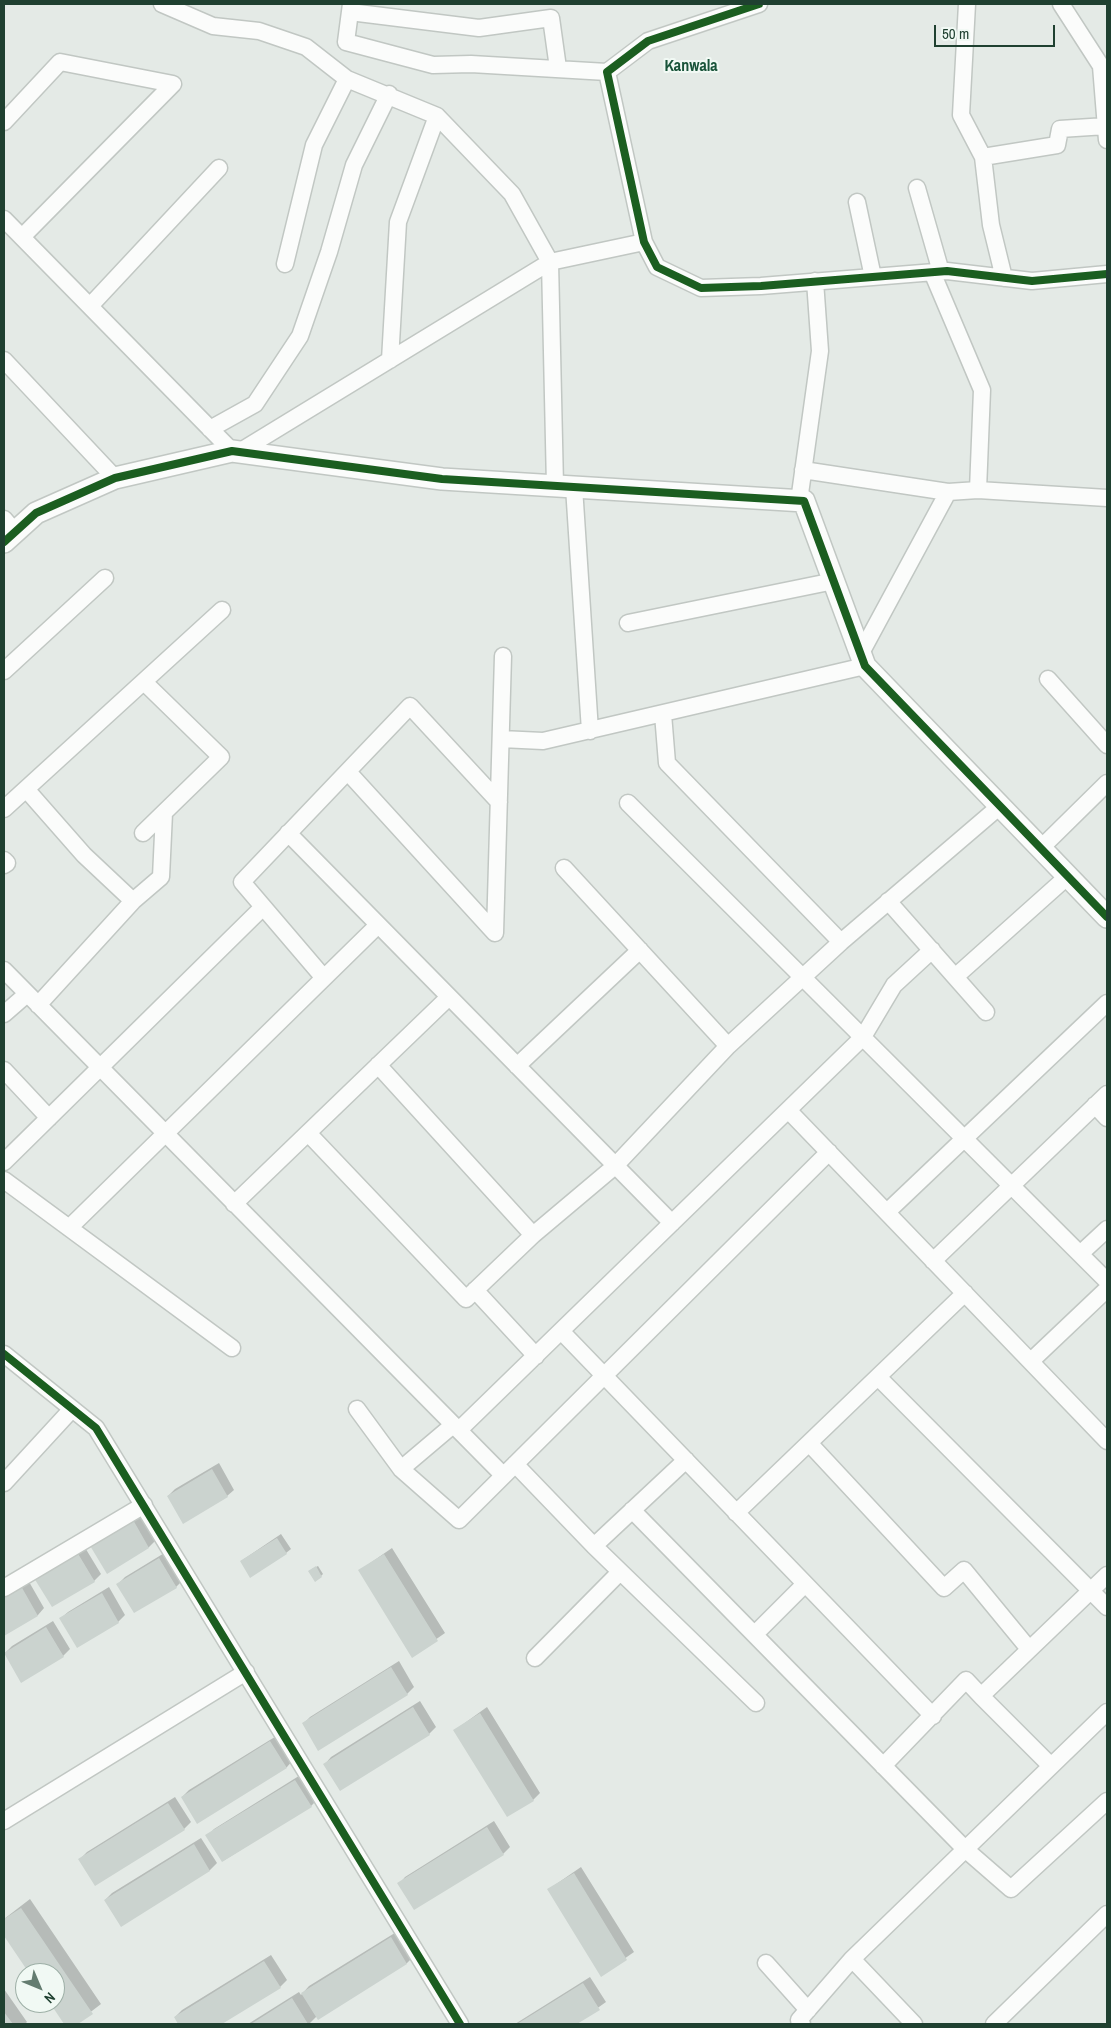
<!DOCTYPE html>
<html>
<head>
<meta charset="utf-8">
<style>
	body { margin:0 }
	#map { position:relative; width:1111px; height:2028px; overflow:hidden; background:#e4eae6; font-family:"Archivo Narrow",sans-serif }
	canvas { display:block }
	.frame { position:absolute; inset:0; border:5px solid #1f4030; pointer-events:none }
	.north { position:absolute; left:15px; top:1963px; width:50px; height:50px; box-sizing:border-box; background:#f1f9f4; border:1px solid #9dafa6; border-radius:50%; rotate:135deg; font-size:14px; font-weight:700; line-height:20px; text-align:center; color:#1f4030 }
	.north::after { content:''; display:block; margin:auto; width:18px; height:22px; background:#647c70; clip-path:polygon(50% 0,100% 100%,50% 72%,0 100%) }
	.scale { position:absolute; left:934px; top:25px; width:121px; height:22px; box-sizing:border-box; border:2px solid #1f4030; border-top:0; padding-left:6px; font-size:15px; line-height:18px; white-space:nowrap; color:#1f4030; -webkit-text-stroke:4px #f1f9f4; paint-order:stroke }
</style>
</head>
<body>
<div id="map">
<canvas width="1111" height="2028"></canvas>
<div class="frame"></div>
<div class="north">N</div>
<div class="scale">50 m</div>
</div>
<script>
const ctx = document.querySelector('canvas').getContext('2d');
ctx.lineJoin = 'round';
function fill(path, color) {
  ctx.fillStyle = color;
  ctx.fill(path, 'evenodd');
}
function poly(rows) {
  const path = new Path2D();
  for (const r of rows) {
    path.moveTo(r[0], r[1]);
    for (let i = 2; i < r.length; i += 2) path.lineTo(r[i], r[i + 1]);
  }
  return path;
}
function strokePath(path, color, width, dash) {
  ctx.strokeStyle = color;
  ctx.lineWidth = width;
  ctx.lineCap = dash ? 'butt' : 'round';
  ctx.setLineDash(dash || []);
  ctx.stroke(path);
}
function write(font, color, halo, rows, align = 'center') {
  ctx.font = font + ' "Archivo Narrow",sans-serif';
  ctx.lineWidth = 4;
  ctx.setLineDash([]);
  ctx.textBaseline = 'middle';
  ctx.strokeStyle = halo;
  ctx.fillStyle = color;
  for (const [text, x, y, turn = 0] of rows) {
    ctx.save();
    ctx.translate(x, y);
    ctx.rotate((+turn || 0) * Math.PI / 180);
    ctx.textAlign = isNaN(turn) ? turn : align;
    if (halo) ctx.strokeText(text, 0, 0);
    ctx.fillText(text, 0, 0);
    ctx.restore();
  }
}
fill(poly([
	[219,1463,234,1490,227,1496,168,1496,175,1489],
	[139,1512,156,1540,149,1547,107,1572,91,1544],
	[281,1534,291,1549,286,1553,241,1561],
	[84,1546,101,1574,94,1581,36,1578],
	[392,1548,445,1633,412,1656,360,1570],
	[166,1552,183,1580,176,1587,118,1584,125,1577],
	[318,1566,323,1574,321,1576,312,1569],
	[28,1580,44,1608,38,1615,4,1635,4,1594],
	[109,1587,125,1615,118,1622,77,1646,61,1618,68,1612],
	[53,1621,70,1649,63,1656,5,1653,12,1646],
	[399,1661,414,1687,407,1694,319,1749,303,1724,310,1717],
	[420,1701,436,1727,429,1734,325,1764,331,1757],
	[487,1707,540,1793,533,1800,455,1730],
	[278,1735,293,1760,287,1767,198,1822,182,1797,189,1790],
	[302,1774,318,1799,311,1806,223,1861,207,1836,214,1829],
	[175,1797,191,1822,184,1829,80,1859,87,1852],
	[494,1821,510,1847,503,1854,399,1884,405,1877],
	[201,1838,217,1863,210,1870,121,1925,105,1900,112,1893],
	[581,1867,634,1952,601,1975,549,1889],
	[30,1899,101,2004,75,2024,66,2024,51,2003,55,2003,55,1973,31,1973,4,1933,4,1919],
	[398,1931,414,1956,407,1963,318,2019,317,2016,309,2024,248,2024,299,1992,301,1995,309,1986],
	[271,1955,287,1980,280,1987,220,2024,180,2024,175,2017,182,2010],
	[590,1977,606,2002,575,2024,515,2024],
	[4,1989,27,2022,25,2024,4,2024]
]), '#0003');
fill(poly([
	[212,1469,228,1497,183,1524,167,1496],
	[132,1518,149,1548,107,1574,89,1544],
	[277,1538,287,1554,250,1578,240,1561],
	[77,1552,95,1582,52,1607,34,1578],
	[384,1554,438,1641,412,1658,358,1570],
	[159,1558,177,1588,134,1613,116,1584],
	[316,1566,322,1577,315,1582,308,1571],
	[21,1586,38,1616,4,1636,4,1596],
	[102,1593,119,1623,77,1648,59,1618],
	[46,1627,64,1657,21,1683,4,1653],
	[391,1667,408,1695,318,1751,302,1723],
	[413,1707,430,1735,340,1791,323,1764],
	[480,1713,534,1801,507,1817,453,1730],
	[270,1741,287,1768,197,1824,181,1797],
	[295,1780,312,1807,222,1862,205,1835],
	[168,1803,185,1830,95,1886,78,1859],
	[487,1827,504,1855,414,1910,397,1883],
	[194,1844,210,1871,121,1927,104,1900],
	[574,1873,627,1960,601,1977,547,1889],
	[21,1908,93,2014,78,2024,64,2024,50,2003,55,2003,55,1973,29,1973,4,1936,4,1919],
	[391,1937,407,1964,318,2020,301,1993],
	[264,1961,281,1988,222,2024,178,2024,174,2017],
	[583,1983,600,2010,577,2024,517,2024],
	[292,1998,308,2024,251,2024],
	[4,2012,13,2024,4,2024]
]), '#cbd3cf');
const minor = poly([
	[162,4,213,26,259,31,306,47,347,79,437,116,512,194,550,262,555,486],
	[351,4,346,42,433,65,471,64,607,72],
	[759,4,648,41,607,72,644,242,657,267,701,288,761,286,947,271,1032,281,1107,274],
	[967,4,961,115,983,157,991,225,1004,278],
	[1061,4,1101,66,1107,140],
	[350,12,479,28,551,18,558,68],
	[4,122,60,62,173,84,22,237],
	[983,157,1057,145,1060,129,1106,126],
	[917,188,941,272],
	[857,202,873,277],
	[4,219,232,451],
	[285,264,314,145,347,79],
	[932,272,982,390,978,490],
	[90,306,219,168],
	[4,360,115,478],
	[390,360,398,222,437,116],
	[210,429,255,404,300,336,329,252,354,165,389,94],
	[239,452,550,262,644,242],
	[803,470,948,492,978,490,1107,498],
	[574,487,590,731],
	[799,501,820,351,815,281],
	[4,519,15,532],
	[628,623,834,581],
	[861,653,948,492],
	[4,671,105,578],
	[1048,679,1107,745],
	[663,714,667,763,841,942,1000,806],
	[501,739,543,741,865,666],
	[348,772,495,933,503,656],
	[26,789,84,855,133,901],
	[628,803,1107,1281],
	[4,809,222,610],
	[143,833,221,757,144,682],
	[288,833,672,1223],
	[1041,848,1107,783],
	[4,860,7,863,4,865],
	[564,868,728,1046,841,942],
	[888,901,986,1012],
	[4,970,503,1475],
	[955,977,1068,876],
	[324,978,242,882,410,706,499,802],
	[38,1005,133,901,161,877,164,813],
	[4,1014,27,994],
	[517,1066,640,950],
	[4,1070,49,1118],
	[1095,1105,1107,1118],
	[788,1110,1107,1441],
	[308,1133,466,1299,533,1235,378,1065],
	[4,1162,263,907],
	[4,1180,232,1348],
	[234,1204,449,997],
	[887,1212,1107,1003],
	[69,1228,378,925],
	[533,1235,615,1166,728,1046],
	[1080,1254,1107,1229],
	[933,1261,1107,1094],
	[475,1290,536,1356],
	[561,1331,933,1716],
	[4,1354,96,1428,460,2024],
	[1031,1361,1107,1289],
	[878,1377,1107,1607],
	[357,1409,401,1469],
	[453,1425,401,1469,459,1520,829,1152],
	[459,1430,863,1037,894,985,932,950],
	[809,1443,944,1588,964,1570,1029,1649],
	[515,1464,594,1546,756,1703],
	[4,1483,72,1409],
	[632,1510,965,1849,1011,1889,1107,1801],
	[736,1513,965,1293],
	[594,1546,686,1460],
	[4,1588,144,1505],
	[755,1634,805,1584],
	[535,1658,620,1572],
	[981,1696,1051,1766],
	[883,1766,966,1680,981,1696,1107,1575],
	[4,1821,246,1672],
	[852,1959,914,2024],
	[766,1963,808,2010],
	[802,2024,799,2020,852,1959,1107,1712],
	[994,2024,1107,1914]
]);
const tertiary = poly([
	[4,542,36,513,115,478,232,451,442,479,804,501,865,666,1107,917]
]);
strokePath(minor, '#c1c7c3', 19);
strokePath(tertiary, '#c1c7c3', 24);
strokePath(minor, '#fbfcfb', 16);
strokePath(tertiary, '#fbfcfb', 21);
strokePath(poly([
	[759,4,648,41,607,72,644,242,657,267,701,288,761,286,947,271,1032,281,1107,274],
	[4,542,36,513,115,478,232,451,442,479,804,501,865,666,1107,917],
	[4,1354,96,1428,460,2024]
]), '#1b5e20', 8);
write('bold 16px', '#19543a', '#f1f9f4', [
	["Kanwala",691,67]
]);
</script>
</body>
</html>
